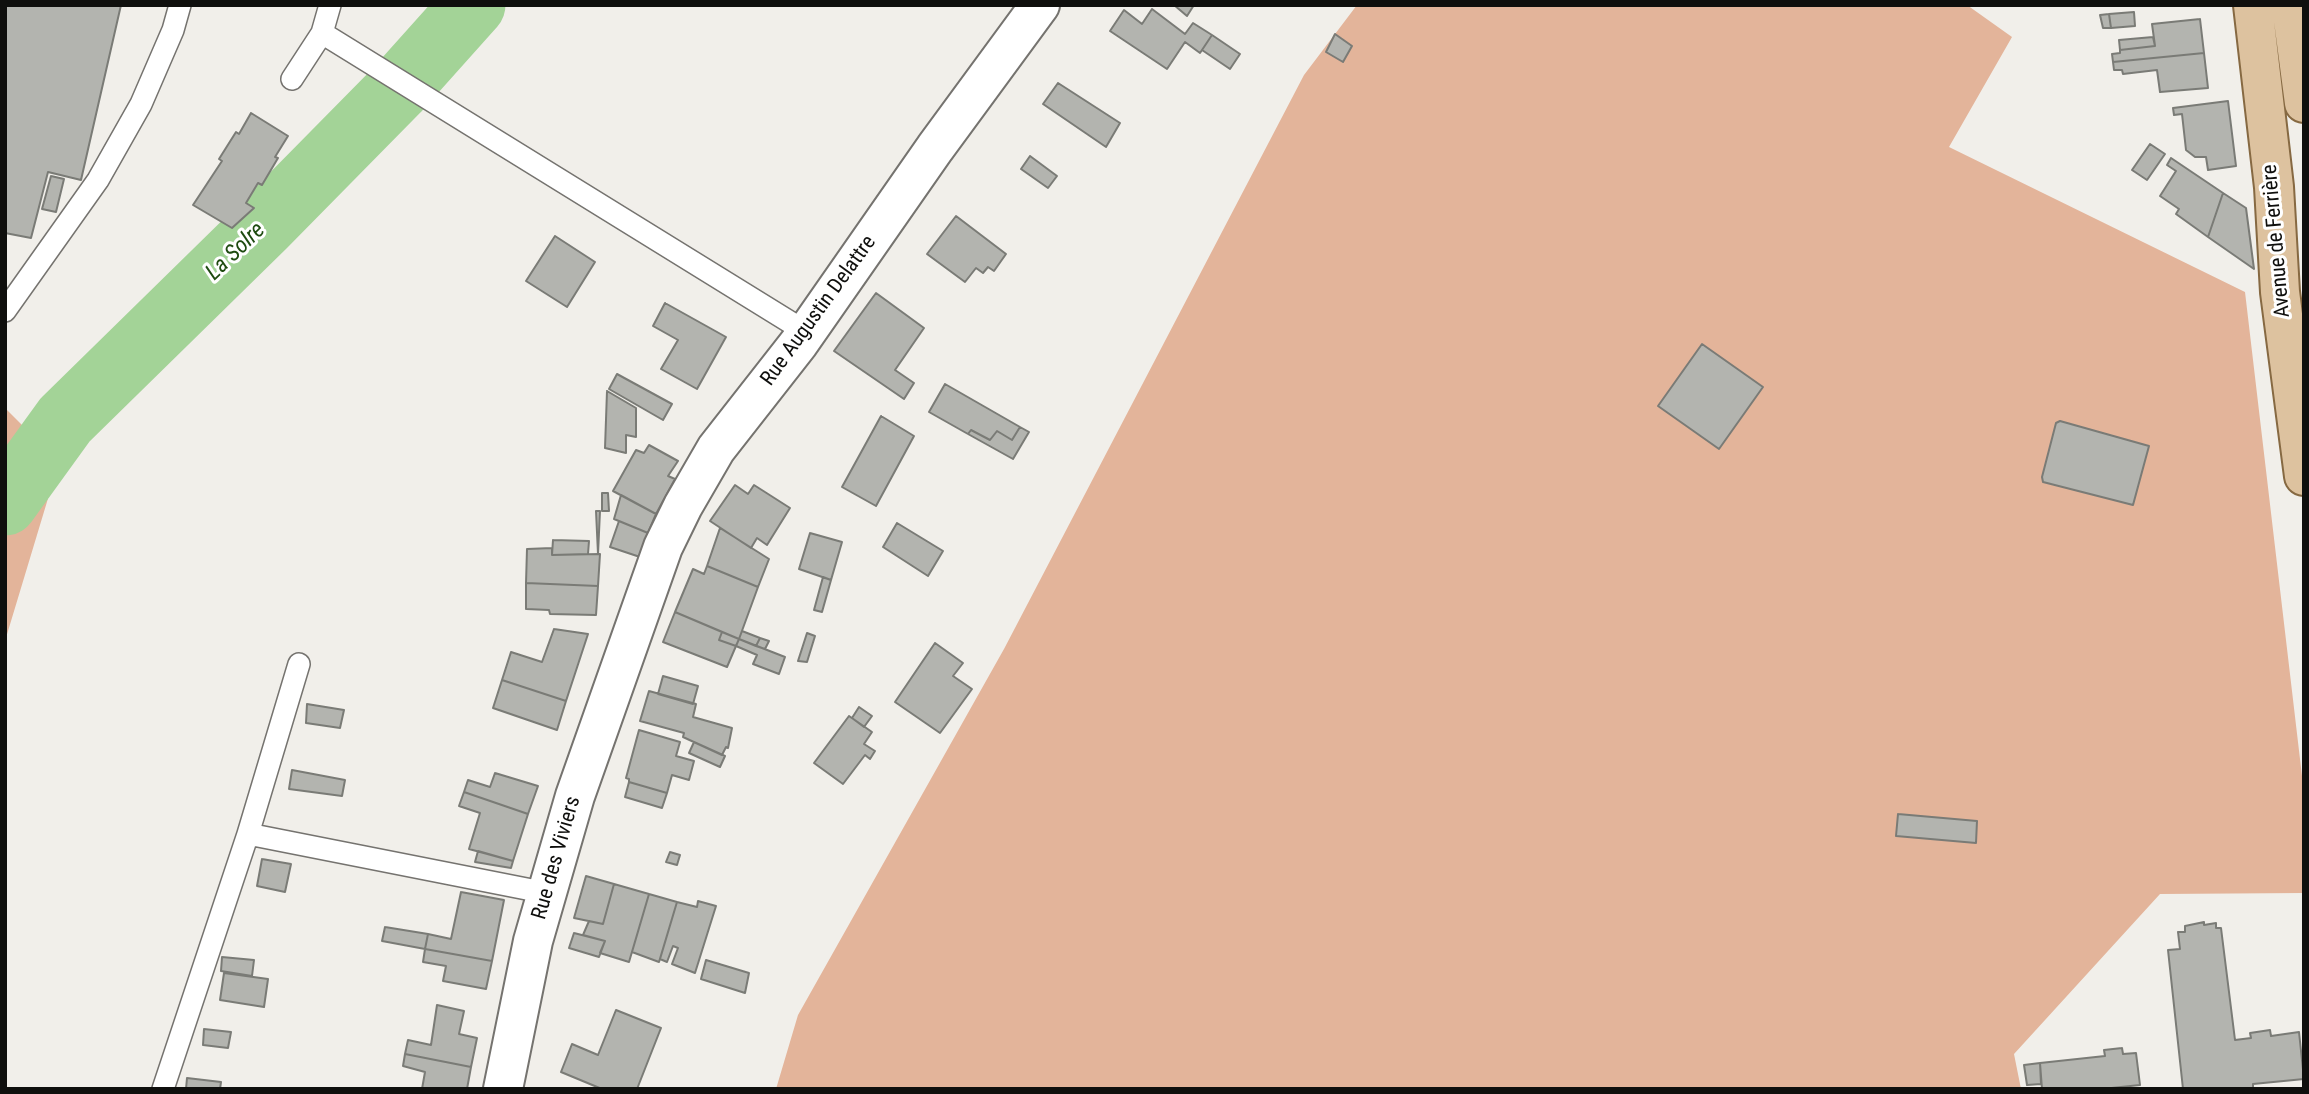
<!DOCTYPE html>
<html>
<head>
<meta charset="utf-8">
<style>
	body { margin:0 }
	#map { position:relative; width:2309px; height:1094px; overflow:hidden; background:#f1efea; font-family:"Roboto Condensed",sans-serif }
	canvas { display:block }
	.frame { position:absolute; inset:0; border:7px solid #0f0f0d; pointer-events:none }
</style>
</head>
<body>
<div id="map">
<canvas width="2309" height="1094"></canvas>
<div class="frame"></div>
</div>
<script>
const ctx = document.querySelector('canvas').getContext('2d');
ctx.lineJoin = 'round';
function fill(path, color) {
  ctx.fillStyle = color;
  ctx.fill(path, 'evenodd');
}
function poly(rows) {
  const path = new Path2D();
  for (const r of rows) {
    path.moveTo(r[0], r[1]);
    for (let i = 2; i < r.length; i += 2) path.lineTo(r[i], r[i + 1]);
  }
  return path;
}
function strokePath(path, color, width, dash) {
  ctx.strokeStyle = color;
  ctx.lineWidth = width;
  ctx.lineCap = dash ? 'butt' : 'round';
  ctx.setLineDash(dash || []);
  ctx.stroke(path);
}
function write(font, color, halo, rows, align = 'center') {
  ctx.font = font + ' "Roboto Condensed",sans-serif';
  ctx.lineWidth = 6;
  ctx.setLineDash([]);
  ctx.textBaseline = 'middle';
  ctx.strokeStyle = halo;
  ctx.fillStyle = color;
  for (const [text, x, y, turn = 0] of rows) {
    ctx.save();
    ctx.translate(x, y);
    ctx.rotate((+turn || 0) * Math.PI / 180);
    ctx.textAlign = isNaN(turn) ? turn : align;
    if (halo) ctx.strokeText(text, 0, 0);
    ctx.fillText(text, 0, 0);
    ctx.restore();
  }
}
fill(poly([
	[1357,5,1967,5,2012,37,1949,147,2245,292,2304,793,2304,893,2160,894,2014,1054,2021,1089,776,1089,798,1015,1004,649,1304,75],
	[5,408,59,462,5,641]
]), '#e3b49a');
strokePath(poly([
	[5,503,65,420,264,225,397,90,473,5]
]), '#a3d397', 65);
const building = poly([
	[5,5,121,5,81,180,48,172,31,238,5,233,5,5],
	[1174,5,1194,5,1187,16,1174,5],
	[1152,9,1185,34,1193,23,1212,35,1200,53,1185,42,1167,69,1110,31,1124,10,1142,24,1152,9],
	[2134,12,2135,26,2111,28,2109,14,2134,12],
	[2109,14,2111,28,2103,28,2100,15,2109,14],
	[2200,19,2204,53,2113,62,2112,54,2120,53,2120,50,2155,46,2152,24,2200,19],
	[1335,34,1352,46,1343,62,1326,52,1335,34],
	[1212,35,1240,54,1230,69,1202,50,1212,35],
	[2153,37,2155,46,2120,50,2119,40,2153,37],
	[2204,53,2208,88,2160,92,2157,70,2123,74,2122,70,2114,70,2113,62,2204,53],
	[1058,83,1120,123,1106,147,1043,104,1058,83],
	[2228,101,2236,166,2208,170,2206,157,2195,157,2186,150,2182,114,2174,115,2173,108,2228,101],
	[251,113,288,136,275,157,278,158,262,185,258,183,246,203,254,208,232,228,193,205,222,161,219,159,236,132,239,134,251,113],
	[2150,144,2165,154,2147,180,2132,170,2150,144],
	[1030,156,1057,176,1048,188,1021,169,1030,156],
	[2171,158,2223,193,2208,237,2176,214,2179,209,2160,196,2176,171,2167,165,2171,158],
	[51,176,64,179,56,212,42,209,51,176],
	[2223,193,2246,208,2254,269,2208,237,2223,193],
	[956,216,1006,254,994,271,988,267,983,273,976,268,965,282,927,254,956,216],
	[555,236,595,262,567,307,526,281,555,236],
	[876,293,924,328,895,370,914,383,904,399,834,351,876,293],
	[665,303,726,337,697,389,661,369,678,340,653,326,665,303],
	[1702,344,1763,387,1719,449,1658,406,1702,344],
	[617,374,672,404,663,420,609,389,617,374],
	[945,384,1020,427,1012,440,997,431,990,440,971,430,968,434,929,412,945,384],
	[607,391,636,408,636,437,626,435,626,453,605,448,607,391],
	[881,416,914,436,876,506,842,487,881,416],
	[2060,421,2149,446,2133,505,2043,482,2042,477,2056,423,2060,421],
	[1020,427,1029,432,1013,459,968,434,971,430,990,440,997,431,1012,440,1020,427],
	[649,445,678,461,668,476,675,479,656,514,613,491,636,450,644,453,649,445],
	[735,485,748,494,754,485,790,508,767,545,757,538,751,548,710,521,735,485],
	[602,493,608,493,609,511,602,511,602,493],
	[621,495,656,514,648,533,614,519,621,495],
	[596,511,600,511,598,554,596,511],
	[619,521,648,533,640,557,610,547,619,521],
	[897,523,943,551,928,576,883,547,897,523],
	[720,528,769,559,758,587,707,566,720,528],
	[810,533,842,542,831,580,799,569,810,533],
	[553,540,589,541,588,554,552,555,553,540],
	[552,548,552,555,600,554,598,586,526,583,527,549,552,548],
	[707,566,758,587,739,639,675,612,693,569,704,574,707,566],
	[823,577,831,580,822,612,814,610,823,577],
	[526,583,598,586,596,615,550,614,549,610,526,609,526,583],
	[675,612,722,632,719,640,736,646,727,667,663,642,675,612],
	[554,629,588,634,566,701,502,680,511,652,542,662,554,629],
	[742,631,760,638,756,646,739,639,742,631],
	[722,632,739,639,736,646,719,640,722,632],
	[807,633,815,636,807,662,798,661,807,633],
	[760,638,769,641,765,649,756,646,760,638],
	[739,639,785,657,779,674,753,664,757,655,736,646,739,639],
	[935,643,963,663,953,676,972,689,940,733,895,702,935,643],
	[663,676,698,686,693,704,658,694,663,676],
	[502,680,566,701,557,730,493,708,502,680],
	[649,691,696,704,693,717,732,728,728,748,726,747,722,755,683,737,684,733,640,721,649,691],
	[307,704,344,710,340,728,306,723,307,704],
	[859,707,872,716,864,727,852,718,859,707],
	[849,716,872,732,864,744,875,751,870,759,865,755,843,784,814,763,849,716],
	[639,730,680,742,676,756,694,761,689,780,672,775,667,793,629,782,629,779,626,778,639,730],
	[694,742,725,756,720,767,689,753,694,742],
	[292,770,345,780,342,796,289,789,292,770],
	[495,773,538,786,528,814,464,792,468,780,490,787,495,773],
	[629,782,667,793,662,808,625,797,629,782],
	[464,792,528,814,513,861,469,849,480,813,459,806,464,792],
	[1898,814,1977,821,1976,843,1896,836,1898,814],
	[478,851,513,861,511,868,475,862,478,851],
	[670,852,680,855,677,865,666,862,670,852],
	[262,859,291,864,285,892,257,886,262,859],
	[586,876,614,884,603,924,574,918,586,876],
	[614,884,649,894,629,962,600,953,605,941,583,935,589,921,603,924,614,884],
	[461,892,504,900,492,961,425,949,428,934,451,939,461,892],
	[649,894,677,902,659,962,632,952,649,894],
	[698,901,716,906,695,973,672,964,678,948,673,946,667,962,660,959,677,902,697,907,698,901],
	[2204,922,2204,925,2216,923,2216,928,2221,928,2235,1040,2251,1038,2250,1033,2270,1030,2271,1036,2299,1032,2304,1079,2253,1084,2253,1089,2183,1089,2168,950,2180,949,2178,932,2185,932,2185,926,2204,922],
	[385,927,428,934,425,949,382,941,385,927],
	[574,933,605,941,599,957,569,948,574,933],
	[425,949,492,961,486,989,443,981,446,966,423,962,425,949],
	[222,957,254,960,252,976,221,971,222,957],
	[706,960,749,973,745,993,701,979,706,960],
	[224,973,268,979,264,1007,220,1000,224,973],
	[437,1005,464,1011,459,1034,477,1038,471,1067,405,1054,408,1040,431,1045,437,1005],
	[616,1010,661,1028,637,1089,602,1089,561,1072,572,1044,598,1055,616,1010],
	[204,1029,231,1032,228,1048,203,1045,204,1029],
	[2122,1048,2123,1054,2136,1053,2140,1085,2102,1089,2042,1089,2040,1063,2105,1056,2104,1050,2122,1048],
	[405,1054,471,1067,467,1089,422,1089,425,1072,403,1066,405,1054],
	[2040,1063,2041,1084,2027,1085,2024,1065,2040,1063],
	[187,1078,221,1082,220,1089,186,1089,187,1078]
]);
fill(building, '#b3b4af');
strokePath(building, '#7a7b76', 2);
const service = poly([
	[322,33,806,332],
	[292,79,322,33,330,5],
	[5,311,98,180,141,104,173,30,180,5],
	[248,834,299,664],
	[163,1089,248,834,547,893]
]);
const minor = poly([
	[503,1089,533,941,575,796,663,547,683,506,716,449,799,343,935,148,1040,5]
]);
const primary = poly([
	[2253,5,2274,187,2280,292,2304,476],
	[2291,5,2304,103]
]);
strokePath(service, '#75736f', 24);
strokePath(minor, '#75736f', 42);
strokePath(primary, '#866942', 42);
strokePath(service, '#fff', 21);
strokePath(minor, '#fff', 38);
strokePath(primary, '#ddc29f', 38);
write('21px', '#0f0f0d', '#fff', [
	["Avenue de Ferrière",2277,241,-95],
	["Rue Augustin Delattre",819,311,-54],
	["Rue des Viviers",557,858,-74]
]);
write('italic 23px', '#1e4b10', '#fff', [
	["La Solre",236,252,-44]
]);
</script>
</body>
</html>
